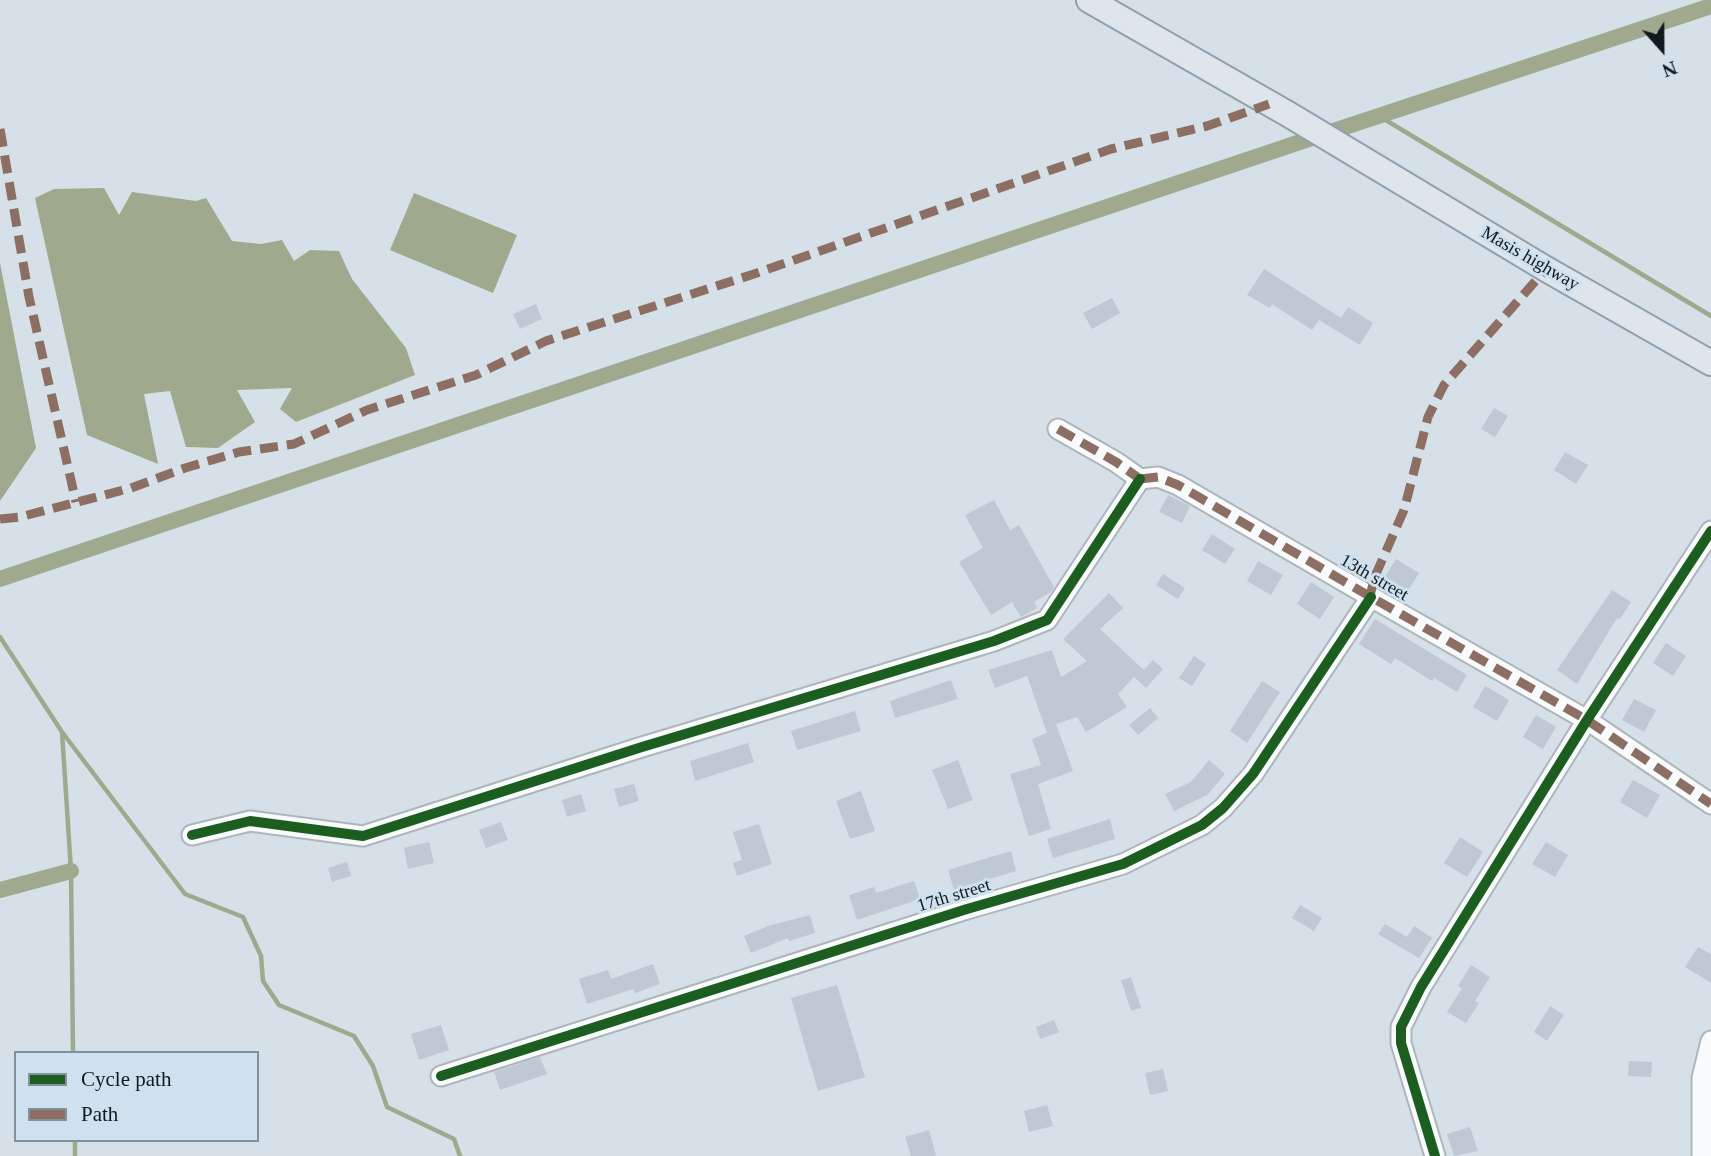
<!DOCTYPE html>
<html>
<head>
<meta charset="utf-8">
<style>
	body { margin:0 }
	#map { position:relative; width:1711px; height:1156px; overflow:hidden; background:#d6e0e8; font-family:Georgia,serif }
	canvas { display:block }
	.legend { position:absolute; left:14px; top:1051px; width:245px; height:91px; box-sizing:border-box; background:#cfe1ef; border:2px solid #83919b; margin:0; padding:9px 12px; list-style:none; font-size:21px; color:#12191d }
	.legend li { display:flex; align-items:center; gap:14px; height:35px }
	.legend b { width:35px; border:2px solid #83919b }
	.north { position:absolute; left:1627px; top:14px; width:70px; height:70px; -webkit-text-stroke:5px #cfe1ef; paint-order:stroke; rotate:159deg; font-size:19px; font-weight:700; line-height:28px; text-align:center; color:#12191d }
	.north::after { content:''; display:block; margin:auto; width:24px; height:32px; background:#12191d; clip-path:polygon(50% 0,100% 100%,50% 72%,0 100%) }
</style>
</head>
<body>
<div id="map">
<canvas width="1711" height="1156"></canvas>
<ul class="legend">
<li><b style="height:9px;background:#1b5e20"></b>Cycle path</li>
<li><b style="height:9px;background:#8d6e63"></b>Path</li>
</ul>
<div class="north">N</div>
</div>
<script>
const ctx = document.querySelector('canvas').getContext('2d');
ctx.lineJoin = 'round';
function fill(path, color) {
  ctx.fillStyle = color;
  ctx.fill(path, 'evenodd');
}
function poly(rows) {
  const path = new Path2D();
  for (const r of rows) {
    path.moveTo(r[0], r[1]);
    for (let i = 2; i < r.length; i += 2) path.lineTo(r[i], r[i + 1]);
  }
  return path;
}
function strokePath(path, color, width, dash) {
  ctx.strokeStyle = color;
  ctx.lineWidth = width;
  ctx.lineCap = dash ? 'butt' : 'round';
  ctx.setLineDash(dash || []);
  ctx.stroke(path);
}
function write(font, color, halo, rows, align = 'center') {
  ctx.font = font + ' Georgia,serif';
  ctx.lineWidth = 6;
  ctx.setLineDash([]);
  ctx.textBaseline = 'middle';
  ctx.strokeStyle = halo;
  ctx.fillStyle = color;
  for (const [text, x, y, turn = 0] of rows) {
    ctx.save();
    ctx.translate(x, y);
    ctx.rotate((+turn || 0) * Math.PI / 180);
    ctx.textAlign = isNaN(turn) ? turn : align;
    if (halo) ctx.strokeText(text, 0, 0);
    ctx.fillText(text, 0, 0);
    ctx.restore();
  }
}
fill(poly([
	[104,188,119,215,132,192,196,201,206,198,232,241,261,244,282,240,294,261,310,250,339,251,352,279,406,348,415,375,296,422,280,409,292,388,237,390,255,422,218,448,186,447,170,391,144,394,158,464,87,435,35,198,54,189],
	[414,193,517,235,493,293,390,250],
	[0,263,36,448,0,501]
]), '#9fa98d');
strokePath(poly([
	[1379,116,1711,316],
	[0,637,62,732,185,894,243,917,261,956,263,981,279,1005,354,1036,373,1066,387,1107,454,1139,460,1156],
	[62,732,71,871,73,1053],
	[75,1140,75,1156]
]), '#9fa98d', 4.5);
strokePath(poly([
	[0,579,1321,135,1711,6],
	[0,890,71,871]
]), '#9fa98d', 16);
fill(poly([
	[1264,269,1341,318,1348,307,1373,323,1360,345,1319,320,1312,330,1272,304,1270,308,1247,295],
	[1112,298,1120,313,1092,329,1083,313],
	[536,304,542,319,520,329,513,314],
	[1494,408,1508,416,1495,437,1481,429],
	[1565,452,1588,465,1576,484,1554,470],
	[1168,495,1190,506,1182,523,1159,512],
	[994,500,1010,530,1019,525,1054,587,1051,592,1034,602,1037,608,1021,617,1012,602,991,615,959,562,983,548,965,515],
	[1212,534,1235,549,1225,564,1202,550],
	[1396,559,1419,573,1408,591,1385,577],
	[1258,561,1283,575,1271,595,1247,581],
	[1163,574,1185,588,1178,599,1156,585],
	[1311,582,1334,597,1320,619,1297,604],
	[1612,590,1631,602,1620,619,1617,618,1577,684,1557,670],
	[1109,593,1123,608,1100,629,1144,670,1153,660,1163,669,1146,688,1134,677,1118,694,1127,707,1086,732,1077,717,1056,724,1073,771,1038,784,1051,829,1029,836,1010,774,1041,765,1032,739,1047,733,1027,676,995,688,988,670,1052,650,1061,677,1087,661,1063,639],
	[1375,619,1467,675,1457,692,1434,678,1432,681,1395,658,1391,664,1359,644],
	[1666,643,1686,656,1673,676,1653,663],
	[1194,656,1206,664,1192,686,1179,678],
	[951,680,958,699,895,718,890,701],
	[1262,681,1280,692,1247,743,1230,731],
	[1485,686,1509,700,1497,721,1473,707],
	[1634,699,1656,710,1644,732,1622,720],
	[1150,708,1158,718,1138,735,1129,725],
	[855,711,861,731,797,750,791,731],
	[1536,715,1556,727,1543,749,1523,737],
	[748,743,754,762,695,781,690,761],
	[958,760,973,800,948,809,932,770],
	[1209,760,1225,774,1207,795,1174,811,1165,794,1191,782],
	[1633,780,1660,795,1647,818,1620,802],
	[634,784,639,801,619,807,614,789],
	[861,791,875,831,850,839,836,801],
	[581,794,586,811,567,817,562,800],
	[1110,819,1115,839,1053,858,1047,839],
	[501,822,508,840,486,848,479,830],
	[759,824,772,864,737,876,733,863,742,860,733,832],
	[1460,837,1483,852,1467,877,1444,863],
	[429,842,434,863,408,869,404,848],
	[1546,842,1568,855,1555,877,1532,864],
	[1011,851,1016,871,954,890,948,870],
	[347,862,351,876,332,882,328,868],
	[914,881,920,899,857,920,849,895,874,887,876,893],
	[1300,905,1322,918,1314,931,1292,918],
	[810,915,815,933,789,941,788,938,751,953,744,936,768,926],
	[1385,924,1407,937,1414,926,1432,938,1419,958,1378,934],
	[1698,947,1711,954,1711,983,1685,967],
	[653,964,660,984,635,993,633,989,587,1004,579,979,608,970,611,979],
	[1471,965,1490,977,1475,1001,1479,1003,1466,1023,1447,1012,1462,988,1458,986],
	[1131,977,1141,1008,1131,1011,1121,980],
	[837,985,865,1077,818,1091,791,998],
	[1550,1006,1564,1015,1547,1041,1534,1032],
	[1054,1020,1059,1032,1040,1039,1036,1027],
	[441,1025,449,1050,419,1060,411,1034],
	[540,1057,547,1074,500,1090,494,1072],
	[1629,1061,1652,1062,1651,1077,1628,1076],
	[1163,1069,1168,1091,1150,1095,1145,1073],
	[1047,1105,1053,1126,1029,1132,1024,1111],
	[1470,1127,1478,1151,1454,1156,1447,1134],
	[929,1130,936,1156,911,1156,905,1137]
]), '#bec9d3');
const minor = poly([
	[1058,429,1116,462,1140,479],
	[1140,479,1158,477,1178,485,1371,597,1587,720,1711,804],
	[192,835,250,821,363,836,642,747,994,641,1047,620,1140,479],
	[441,1076,967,909,1123,864,1202,825,1223,808,1253,774,1371,597],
	[1435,1156,1401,1043,1401,1027,1421,987,1587,720,1711,531],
	[1702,1156,1702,1078,1711,1041]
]);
const major = poly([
	[1089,0,1288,114,1546,269,1711,363]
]);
strokePath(minor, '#aeb6bb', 23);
strokePath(major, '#90a0ac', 28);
strokePath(minor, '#f9fafc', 19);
strokePath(major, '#dee5eb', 24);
strokePath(poly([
	[0,129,29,297,76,502],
	[1058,429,1116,462,1140,479],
	[1140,479,1158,477,1178,485,1371,597,1587,720,1711,804],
	[0,519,20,517,131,488,185,468,239,452,294,444,367,410,476,375,546,341,757,273,1111,149,1207,126,1269,104],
	[1368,602,1376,574,1404,510,1428,417,1444,385,1546,269]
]), '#8d6e63', 9, [18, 9]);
strokePath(poly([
	[192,835,250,821,363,836,642,747,994,641,1047,620,1140,479],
	[441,1076,967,909,1123,864,1202,825,1223,808,1253,774,1371,597],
	[1435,1156,1401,1043,1401,1027,1421,987,1587,720,1711,531]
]), '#1b5e20', 10);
write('18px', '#12191d', '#cfe1ef', [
	["Masis highway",1530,259,30],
	["13th street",1374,578,30],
	["17th street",954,896,-17]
]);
</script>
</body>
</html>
